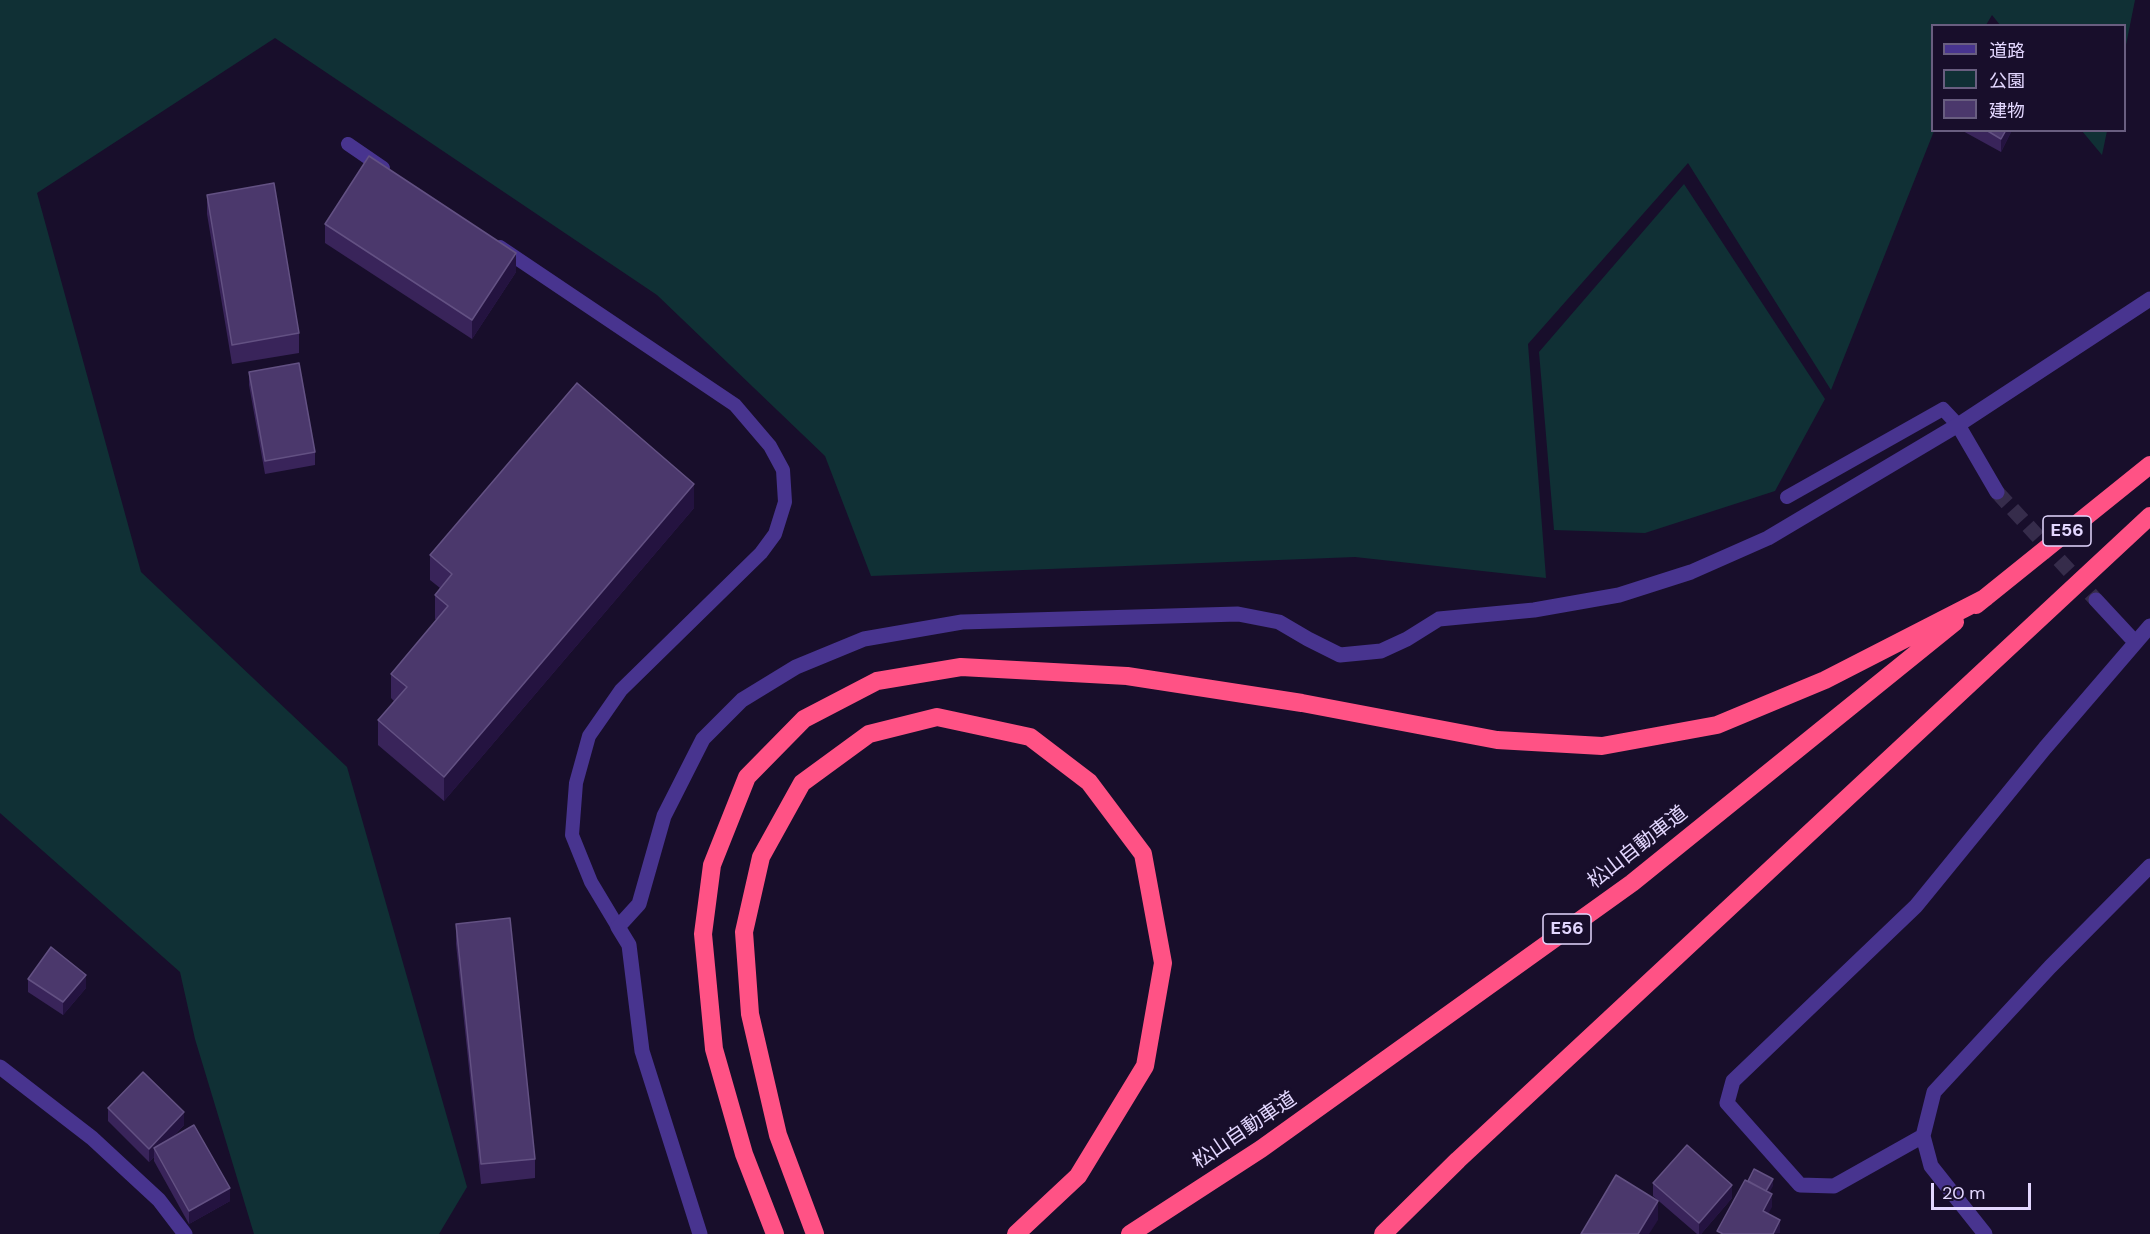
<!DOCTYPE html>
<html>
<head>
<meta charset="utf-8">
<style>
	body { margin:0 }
	#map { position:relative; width:2150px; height:1234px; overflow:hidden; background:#180e2b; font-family:"DM Sans","Noto Sans JP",sans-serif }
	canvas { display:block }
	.legend { position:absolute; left:1931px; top:24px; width:195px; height:108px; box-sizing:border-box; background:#180e2b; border:2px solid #695e80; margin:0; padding:8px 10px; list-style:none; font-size:18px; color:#e3d7ff }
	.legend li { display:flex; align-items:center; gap:12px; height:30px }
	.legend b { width:30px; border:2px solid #695e80 }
	.scale { position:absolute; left:1931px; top:1183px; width:100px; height:27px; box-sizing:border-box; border:3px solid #e3d7ff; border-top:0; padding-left:8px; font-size:18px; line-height:21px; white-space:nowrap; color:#e3d7ff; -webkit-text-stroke:4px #180e2b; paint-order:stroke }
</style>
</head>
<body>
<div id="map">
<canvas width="2150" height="1234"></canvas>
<ul class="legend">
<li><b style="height:8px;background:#48348f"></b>道路</li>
<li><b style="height:16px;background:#103035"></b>公園</li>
<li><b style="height:16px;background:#4b386c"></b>建物</li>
</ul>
<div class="scale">20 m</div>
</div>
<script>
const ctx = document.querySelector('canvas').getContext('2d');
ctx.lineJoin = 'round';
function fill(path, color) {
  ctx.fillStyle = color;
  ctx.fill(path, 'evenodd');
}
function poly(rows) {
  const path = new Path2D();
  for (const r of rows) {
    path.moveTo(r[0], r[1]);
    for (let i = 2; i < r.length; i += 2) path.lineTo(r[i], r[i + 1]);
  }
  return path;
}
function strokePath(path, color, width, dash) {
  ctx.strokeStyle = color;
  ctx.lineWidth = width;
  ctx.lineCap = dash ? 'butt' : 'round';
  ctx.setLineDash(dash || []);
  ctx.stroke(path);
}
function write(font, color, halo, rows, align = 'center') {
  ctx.font = font + ' "DM Sans","Noto Sans JP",sans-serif';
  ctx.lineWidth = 6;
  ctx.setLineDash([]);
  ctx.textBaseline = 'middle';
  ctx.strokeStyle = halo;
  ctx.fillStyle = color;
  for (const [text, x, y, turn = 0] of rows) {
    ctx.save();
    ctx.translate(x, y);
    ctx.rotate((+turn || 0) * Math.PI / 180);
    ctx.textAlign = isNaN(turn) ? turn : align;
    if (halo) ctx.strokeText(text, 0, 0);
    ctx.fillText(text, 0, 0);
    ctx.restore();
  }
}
fill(poly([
	[0,0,2135,0,2125,50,2124,26,2000,25,1992,15,1986,25,1932,26,1932,130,1934,131,1831,390,1688,163,1528,344,1546,578,1355,557,871,576,825,456,657,295,275,38,37,193,141,572,347,767,467,1187,439,1234,254,1234,195,1039,180,972,0,813],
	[2082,131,2107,131,2102,155],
	[1684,184,1825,399,1775,491,1645,533,1554,530,1539,352]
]), '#103035');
strokePath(poly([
	[1997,492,2096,600]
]), '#362c4b', 15, [15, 8]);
strokePath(poly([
	[348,144,383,168],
	[500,247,735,405,770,446,783,470,785,502,775,534,761,553,621,690,589,736,576,783,572,835,591,882,618,927],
	[1787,497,1943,409,1958,425]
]), '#48348f', 14);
strokePath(poly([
	[1958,425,1997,492],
	[2096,600,2135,642],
	[0,1067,92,1138,159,1200,185,1234],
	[1923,1136,1834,1186,1800,1185,1727,1103,1733,1081,1916,906,2045,748,2150,626],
	[700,1234,642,1051,629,945,618,927,639,904,664,816,703,739,742,700,796,667,864,639,962,622,1238,614,1279,622,1308,639,1340,655,1381,651,1407,639,1439,619,1534,610,1619,595,1691,572,1768,538,1958,425,2150,299],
	[1985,1234,1931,1166,1923,1136,1934,1092,2050,967,2150,866]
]), '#48348f', 15);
strokePath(poly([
	[1976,605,2150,465],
	[775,1234,744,1154,714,1049,703,934,712,865,747,777,804,719,877,681,961,667,1127,676,1302,703,1497,740,1602,746,1717,725,1825,680,1985,598],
	[815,1234,778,1135,750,1014,744,932,761,857,802,783,869,734,937,717,1030,737,1089,782,1143,854,1163,963,1145,1066,1078,1176,1016,1234],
	[1130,1234,1261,1149,1632,883,1955,622],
	[1383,1234,1458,1160,2150,516]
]), '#ff5285', 18);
fill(poly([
	[1961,130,2012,130,2001,152],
	[207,195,299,333,299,353,232,364,207,214],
	[325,224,516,272,472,339,325,243],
	[249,372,315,452,315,465,265,474,249,385],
	[694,508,444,801,378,745,378,720,394,701,391,698,391,674,436,620,435,619,435,595,440,588,430,580,430,555],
	[456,924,535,1159,535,1178,481,1184,456,944],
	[28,979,86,988,63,1015,28,992],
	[108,1108,184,1125,173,1137,230,1201,189,1224,154,1161,154,1157,149,1162,108,1121],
	[1653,1183,1732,1198,1701,1234,1697,1234,1653,1196]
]), '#39245a');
fill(poly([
	[2006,130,2012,130,2001,152,2001,139],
	[516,253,516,272,472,339,472,320],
	[694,484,694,508,444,801,444,777],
	[86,975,86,988,63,1015,63,1002],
	[184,1112,184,1125,157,1154,154,1148,154,1157,149,1162,149,1149],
	[1773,1179,1773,1186,1766,1199,1766,1193],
	[1732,1185,1732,1198,1701,1234,1699,1234,1699,1223],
	[230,1188,230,1201,189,1224,189,1211],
	[1772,1194,1772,1207,1763,1224,1763,1211],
	[1658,1201,1658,1220,1649,1234,1638,1234],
	[1780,1220,1780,1233,1773,1234]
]), '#241340');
const building = poly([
	[1986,130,2006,130,2001,139,1986,130],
	[369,156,516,253,472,320,325,224,369,156],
	[274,183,299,333,232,345,207,195,274,183],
	[299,363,315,452,265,461,249,372,299,363],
	[577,383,694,484,444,777,378,720,407,687,391,674,448,606,435,595,452,574,430,555,577,383],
	[510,918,535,1159,481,1164,456,924,510,918],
	[51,947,86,975,63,1002,28,979,51,947],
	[143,1072,184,1112,149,1149,108,1108,143,1072],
	[194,1125,230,1188,189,1211,154,1148,194,1125],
	[1687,1145,1732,1185,1699,1223,1653,1183,1687,1145],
	[1754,1169,1773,1179,1766,1191,1748,1181,1754,1169],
	[1616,1175,1658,1201,1638,1234,1581,1234,1616,1175],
	[1745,1180,1772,1194,1763,1211,1780,1220,1773,1234,1723,1234,1717,1231,1745,1180]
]);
fill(building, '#4b386c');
strokePath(building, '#635183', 1.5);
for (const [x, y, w] of [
	[2067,531,48],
	[1567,929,48]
]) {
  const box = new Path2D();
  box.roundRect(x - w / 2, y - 15, w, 30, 4.5);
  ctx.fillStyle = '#180e2b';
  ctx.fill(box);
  strokePath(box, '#e3d7ff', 1.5);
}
write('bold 18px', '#e3d7ff', null, [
	["E56",2067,531],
	["E56",1567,929]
]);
write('20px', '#e3d7ff', '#180e2b', [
	["松山自動車道",1638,848,-38],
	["松山自動車道",1245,1131,-34]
]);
</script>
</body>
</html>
